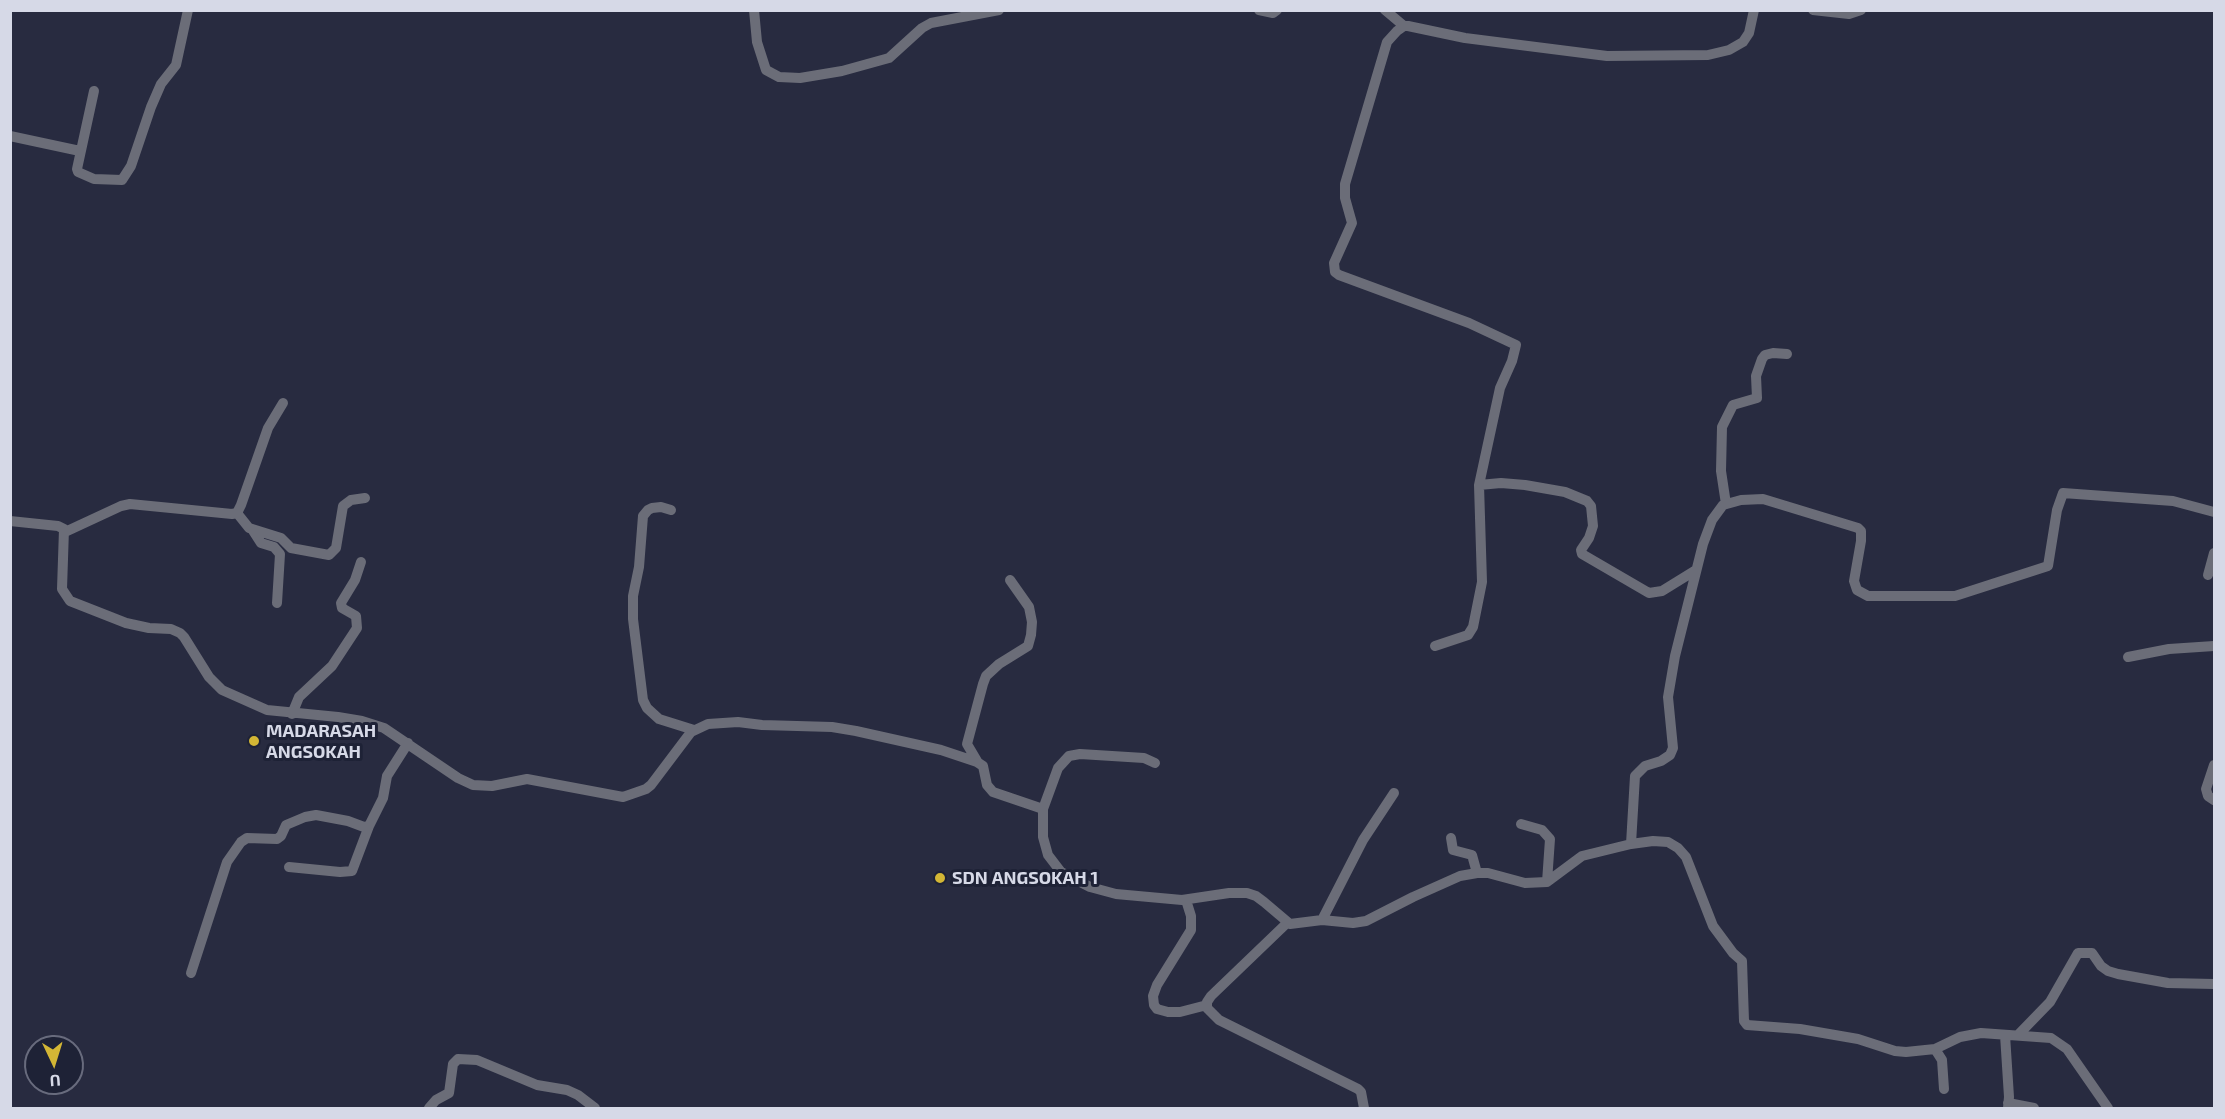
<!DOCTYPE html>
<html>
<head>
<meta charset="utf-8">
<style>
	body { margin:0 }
	#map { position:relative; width:2225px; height:1119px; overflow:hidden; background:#282b40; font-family:"Exo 2",sans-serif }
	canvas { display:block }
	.frame { position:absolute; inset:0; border:12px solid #d6d9e7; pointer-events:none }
	.north { position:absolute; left:24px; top:1035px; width:60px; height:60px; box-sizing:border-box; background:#1e2236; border:2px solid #686b7d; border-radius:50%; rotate:176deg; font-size:16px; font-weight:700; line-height:24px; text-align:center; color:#d6d9e7 }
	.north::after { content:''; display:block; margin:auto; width:21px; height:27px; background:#d3b635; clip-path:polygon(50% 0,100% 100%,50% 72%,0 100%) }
</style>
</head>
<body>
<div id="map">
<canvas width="2225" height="1119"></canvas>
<div class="frame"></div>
<div class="north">U</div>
</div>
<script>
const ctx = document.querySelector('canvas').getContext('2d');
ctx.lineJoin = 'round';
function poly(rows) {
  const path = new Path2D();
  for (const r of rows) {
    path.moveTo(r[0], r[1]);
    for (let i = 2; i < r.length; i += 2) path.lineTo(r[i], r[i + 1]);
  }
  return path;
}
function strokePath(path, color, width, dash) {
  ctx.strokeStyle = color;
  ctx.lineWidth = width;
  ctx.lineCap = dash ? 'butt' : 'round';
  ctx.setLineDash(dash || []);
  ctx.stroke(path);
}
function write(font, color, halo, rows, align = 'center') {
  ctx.font = font + ' "Exo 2",sans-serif';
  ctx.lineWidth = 6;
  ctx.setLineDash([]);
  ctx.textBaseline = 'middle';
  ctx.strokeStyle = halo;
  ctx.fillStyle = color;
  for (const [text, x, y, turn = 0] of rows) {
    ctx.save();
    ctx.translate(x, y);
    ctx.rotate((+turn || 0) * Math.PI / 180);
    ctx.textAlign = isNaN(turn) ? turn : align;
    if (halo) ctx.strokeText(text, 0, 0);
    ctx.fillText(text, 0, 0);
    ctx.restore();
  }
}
strokePath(poly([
	[754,10,757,42,766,70,779,77,800,78,842,71,889,58,922,28,931,23,999,10],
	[1259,10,1273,13,1277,10],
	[1385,10,1404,26],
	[1813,10,1849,14,1861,10],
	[94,91,77,169,78,172,94,179,122,180,131,166,151,107,161,84,176,65,188,10],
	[10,136,80,151],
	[1479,485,1501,483,1525,485,1565,492,1587,501,1591,506,1593,526,1589,538,1581,550,1582,554,1649,593,1662,591,1696,570],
	[1726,504,1721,471,1722,427,1733,405,1757,398,1756,376,1762,359,1765,355,1773,353,1787,354],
	[671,510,661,507,652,508,648,510,643,516,639,567,633,596,633,619,643,700,647,708,659,719,694,730],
	[237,513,249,528,281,538,291,548,329,555,336,548,343,506,351,500,365,498],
	[10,521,58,526,64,529,62,589,70,601,126,623,149,628,171,629,180,633,184,637,209,677,222,690,267,710,338,717,362,721,384,728,458,778,473,785,492,786,527,779,623,797,646,789,651,785,691,732,708,724,738,722,762,725,832,727,856,731,941,750,977,762,983,766,987,785,993,792,1043,809,1043,837,1048,855,1061,872,1090,887,1116,894,1182,900,1229,893,1247,893,1256,896,1264,902,1290,924,1322,920,1353,923,1366,921,1413,897,1460,876,1477,873,1488,873,1525,883,1547,882,1582,856,1631,844,1653,841,1668,842,1678,848,1686,857,1713,926,1733,953,1742,961,1744,1021,1747,1025,1800,1029,1858,1039,1895,1051,1906,1052,1935,1049,1960,1037,1981,1033,2051,1038,2067,1049,2108,1108],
	[252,529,261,543,274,547,280,554,277,603],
	[65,532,121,506,130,504,232,514,237,513,241,505,268,428,283,403],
	[2208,575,2214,553],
	[1435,646,1468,635,1473,627,1482,582,1479,485,1500,388,1512,361,1516,345,1469,323,1339,275,1335,272,1334,263,1352,223,1345,198,1345,184,1387,42,1397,31,1404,26,1408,26,1465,38,1607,56,1708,55,1729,50,1743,42,1749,33,1754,10],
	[2128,657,2169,649,2214,646],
	[292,714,299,697,332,666,357,628,356,616,342,608,341,603,355,580,361,562],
	[977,761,967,744,983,684,986,676,999,664,1028,646,1031,635,1032,622,1029,607,1010,580],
	[2214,765,2206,789,2208,796,2214,800],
	[1043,809,1058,768,1069,756,1080,754,1144,758,1155,763],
	[1521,824,1542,830,1550,839,1547,882],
	[1451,838,1453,850,1472,855,1477,873],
	[1631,844,1635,776,1645,766,1661,761,1670,755,1673,748,1668,697,1675,656,1703,544,1712,520,1723,505,1741,500,1763,499,1858,528,1861,531,1861,541,1854,581,1857,590,1868,596,1955,596,2048,566,2057,510,2063,493,2173,501,2214,512],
	[289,867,340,872,352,871,369,826],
	[1186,900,1191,916,1191,930,1157,985,1153,996,1154,1005,1157,1009,1168,1012,1180,1012,1207,1005],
	[1322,920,1363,840,1394,793],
	[1287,923,1211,996,1207,1002,1207,1008,1219,1020,1358,1089,1361,1092,1364,1108],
	[191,973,227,862,241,842,247,838,277,839,281,836,286,825,305,817,316,815,348,821,364,827,369,826,383,798,387,776,408,743],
	[2005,1035,2009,1097,2008,1108],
	[2018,1035,2050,1002,2078,953,2092,953,2101,966,2108,971,2118,974,2168,983,2214,984],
	[1935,1049,1942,1060,1944,1089],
	[2008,1103,2034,1108],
	[429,1108,436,1100,449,1093,453,1064,458,1059,477,1060,537,1085,567,1090,578,1095,595,1108]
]), '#6b6d78', 10);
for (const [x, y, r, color] of [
	[254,741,6,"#d3b635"],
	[940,878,6,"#d3b635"]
]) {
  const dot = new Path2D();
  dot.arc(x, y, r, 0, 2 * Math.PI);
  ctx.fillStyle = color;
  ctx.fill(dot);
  strokePath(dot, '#1e2236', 2);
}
write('bold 18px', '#d6d9e7', '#1e2236', [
	["MADARASAH",266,731],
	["ANGSOKAH",266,752],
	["SDN ANGSOKAH 1",952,878]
], 'left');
</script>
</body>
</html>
